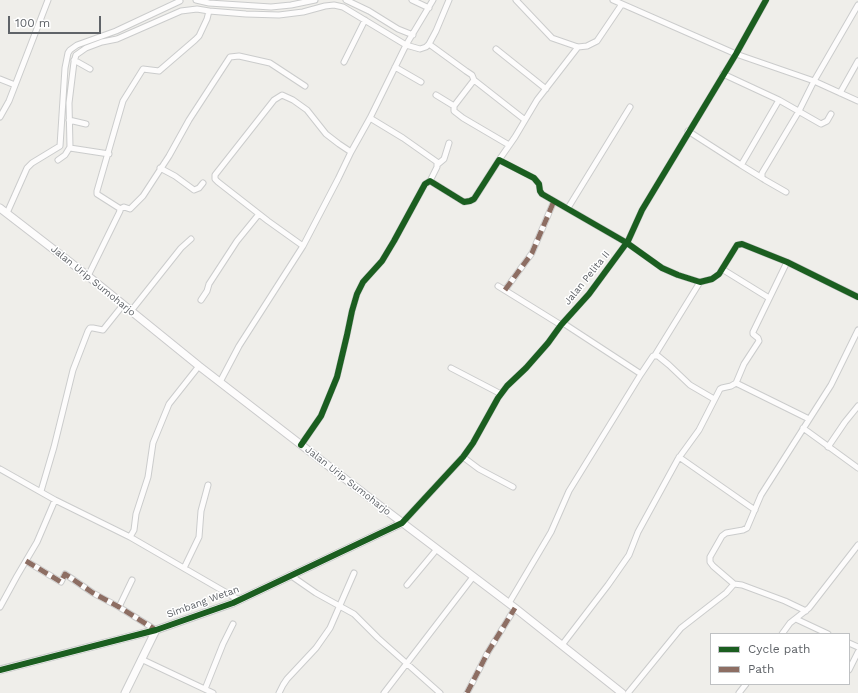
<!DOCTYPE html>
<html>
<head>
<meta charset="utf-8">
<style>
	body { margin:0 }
	#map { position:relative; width:858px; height:693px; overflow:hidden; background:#efeeea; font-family:"Work Sans",sans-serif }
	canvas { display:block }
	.legend { position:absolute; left:710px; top:633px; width:140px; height:52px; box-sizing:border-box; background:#fff; border:1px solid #bfc1c3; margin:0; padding:5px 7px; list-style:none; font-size:12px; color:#5f6368 }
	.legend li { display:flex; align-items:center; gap:8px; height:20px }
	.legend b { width:20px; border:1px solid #bfc1c3 }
	.scale { position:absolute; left:8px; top:16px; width:93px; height:18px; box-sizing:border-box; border:2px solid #5f6368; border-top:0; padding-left:5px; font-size:12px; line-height:14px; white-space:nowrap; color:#5f6368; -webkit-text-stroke:3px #fff; paint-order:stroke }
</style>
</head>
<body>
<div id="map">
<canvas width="858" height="693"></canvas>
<ul class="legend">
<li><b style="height:5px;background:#1b5e20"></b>Cycle path</li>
<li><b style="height:5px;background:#8d6e63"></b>Path</li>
</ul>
<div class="scale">100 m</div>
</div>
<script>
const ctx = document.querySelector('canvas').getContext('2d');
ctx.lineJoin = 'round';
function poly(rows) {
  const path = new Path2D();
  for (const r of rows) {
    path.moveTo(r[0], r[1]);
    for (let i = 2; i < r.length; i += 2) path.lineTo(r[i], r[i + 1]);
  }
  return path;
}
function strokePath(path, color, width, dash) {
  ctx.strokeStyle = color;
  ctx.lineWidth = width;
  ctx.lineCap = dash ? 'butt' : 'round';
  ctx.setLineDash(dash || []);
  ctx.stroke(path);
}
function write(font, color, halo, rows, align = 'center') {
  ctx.font = font + ' "Work Sans",sans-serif';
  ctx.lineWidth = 3;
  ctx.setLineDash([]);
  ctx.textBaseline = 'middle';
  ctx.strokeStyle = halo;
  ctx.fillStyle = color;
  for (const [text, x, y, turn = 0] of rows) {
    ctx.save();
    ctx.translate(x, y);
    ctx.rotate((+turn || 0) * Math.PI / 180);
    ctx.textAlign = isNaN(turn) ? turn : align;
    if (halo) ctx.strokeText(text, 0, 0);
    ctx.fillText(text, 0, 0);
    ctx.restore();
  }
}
const minor = poly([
	[196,0,209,3,271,7,291,5,315,0],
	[346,0,369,11,398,29,413,35],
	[412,0,429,8],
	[516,0,552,38,578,47,587,46,597,41,622,4],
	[613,0,736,54,814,81,858,101],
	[429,44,466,71,472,75,474,80,454,106,454,111,463,118,509,145],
	[496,49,546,89],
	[74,60,90,69],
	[344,62,365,20],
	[395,67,421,82],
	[0,79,15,85],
	[474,80,525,120],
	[840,93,858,61],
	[436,95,454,106],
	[779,100,821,124,827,121,831,114],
	[0,117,9,101,48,0],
	[370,118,403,138,437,162,437,167,430,181],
	[69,120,86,124],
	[688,131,741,165,743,162,779,100,723,74],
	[70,148,109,154],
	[58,160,65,155,70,147,69,103,74,62,76,55,86,48,102,42,117,39,181,11,197,9,209,11,246,14,279,15,303,12,325,6,334,5,343,7,406,45,420,49,426,47,429,44,436,31,449,0],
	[499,160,515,137,537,100,578,47],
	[438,164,444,159,449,143],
	[741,165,762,178],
	[160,168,175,176,194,190,199,188,203,183],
	[786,192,765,180,762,178,762,173,799,111,814,81,858,5],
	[568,208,630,107],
	[120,209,124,207,130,209,143,196,169,156,189,120,230,57,239,56,270,63,305,86],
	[7,213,27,168,32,163,60,146,65,68,68,53,70,50,77,45,116,31,180,1],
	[303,246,268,221,218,182,215,179,215,175,274,100,282,95,293,100,307,110,326,134,339,144,351,152],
	[722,269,769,298],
	[88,276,120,211,119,208,97,194,97,191,123,101,143,69,159,71,195,40,199,36,207,19,209,11],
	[498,286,561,325],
	[505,290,532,253,554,201],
	[201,300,207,291,209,284,237,241,259,214],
	[131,311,181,248,191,239],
	[655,355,700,282],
	[451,368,501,394],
	[641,374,653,356,658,356,669,365,690,385,714,399],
	[220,382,239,346,303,246,338,179,351,152,370,118,406,45,433,0],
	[736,383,744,364,759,341,758,338,753,334,753,332,787,262],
	[803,428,858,468],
	[301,445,321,416,337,377,347,335,352,311,357,294,363,282,382,261,394,241,425,184,430,181,464,202,470,201,474,199,499,160,534,178,539,184,540,191,542,194,627,243,662,268,678,275,700,282,712,279,719,274,737,245,742,244,787,262,858,297],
	[828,447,845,422,858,406],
	[463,457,479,469,513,487],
	[679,457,755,510],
	[0,469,55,500,130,537,239,600],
	[41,491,54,447,73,370,88,331,90,328,93,328,103,330,123,305],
	[402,523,463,457,473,443,498,398,507,386,526,368,548,343,561,325,589,294,628,241,642,210,736,54,766,0],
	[130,537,134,530,136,514,148,477,153,443,169,404,199,366],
	[26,561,61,582,65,574,93,593,119,607,156,630],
	[184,568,199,537,201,511,208,485],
	[290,575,316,593,354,614,378,638,440,693],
	[734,584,742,585,785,601,806,611],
	[407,585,437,549],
	[509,603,551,532,569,491,641,374,563,323],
	[0,607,17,576,37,542,55,500],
	[119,607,132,580],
	[796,619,828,634],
	[782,634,790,623,809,608,858,545],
	[849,643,858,647],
	[562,645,608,585,629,555,638,532,678,459,699,430,720,389,722,388,731,386,736,383,809,419],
	[141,659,213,693],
	[849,670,858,652],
	[205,689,223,644,233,624],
	[279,693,283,685,287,679,316,648,330,628,354,573],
	[384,693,473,577],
	[467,693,488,652,515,608],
	[628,693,681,628,726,593,734,584,713,566,710,562,710,557,722,536,726,533,743,530,747,528,761,495,831,385,858,330],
	[739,693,746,684]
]);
const tertiary = poly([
	[0,670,156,630,233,603,402,523],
	[125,693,156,630]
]);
const secondary = poly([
	[0,208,88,276,199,366,379,505,515,608,622,693]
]);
strokePath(minor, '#cbcccc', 7);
strokePath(tertiary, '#cbcccc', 9);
strokePath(secondary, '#cacacb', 9);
strokePath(minor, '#fdfcfc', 5);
strokePath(tertiary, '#fdfcfc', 7);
strokePath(secondary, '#fdfcfc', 7);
strokePath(poly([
	[505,290,532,253,554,201],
	[26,561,61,582,65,574,93,593,119,607,156,630],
	[467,693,488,652,515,608]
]), '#8d6e63', 5, [10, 5]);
strokePath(poly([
	[301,445,321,416,337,377,347,335,352,311,357,294,363,282,382,261,394,241,425,184,430,181,464,202,470,201,474,199,499,160,534,178,539,184,540,191,542,194,627,243,662,268,678,275,700,282,712,279,719,274,737,245,742,244,787,262,858,297],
	[0,670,156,630,233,603,402,523,463,457,473,443,498,398,507,386,526,368,548,343,561,325,589,294,628,241,642,210,736,54,766,0]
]), '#1b5e20', 6);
write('10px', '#5f6368', '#fff', [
	["Jalan Pelita II",587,278,-51],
	["Jalan Urip Sumoharjo",93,281,39],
	["Jalan Urip Sumoharjo",348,481,38],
	["Simbang Wetan",203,602,-20]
]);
</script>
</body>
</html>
